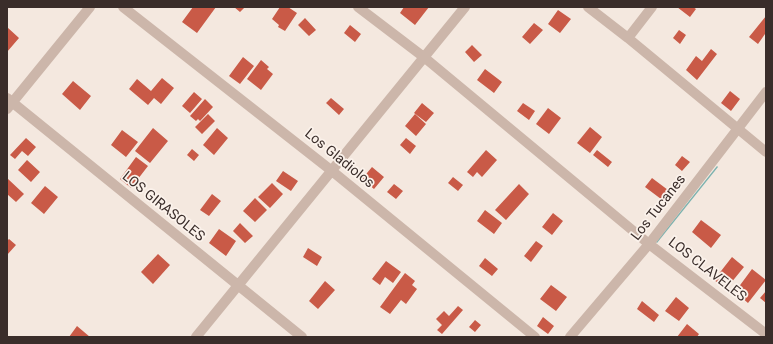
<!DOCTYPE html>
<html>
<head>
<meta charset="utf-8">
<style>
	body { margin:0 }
	#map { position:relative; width:773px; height:344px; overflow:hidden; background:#f4e8df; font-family:Roboto,sans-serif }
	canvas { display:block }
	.frame { position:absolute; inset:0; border:8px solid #3a2d2a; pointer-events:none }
</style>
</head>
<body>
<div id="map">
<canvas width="773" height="344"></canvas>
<div class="frame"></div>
</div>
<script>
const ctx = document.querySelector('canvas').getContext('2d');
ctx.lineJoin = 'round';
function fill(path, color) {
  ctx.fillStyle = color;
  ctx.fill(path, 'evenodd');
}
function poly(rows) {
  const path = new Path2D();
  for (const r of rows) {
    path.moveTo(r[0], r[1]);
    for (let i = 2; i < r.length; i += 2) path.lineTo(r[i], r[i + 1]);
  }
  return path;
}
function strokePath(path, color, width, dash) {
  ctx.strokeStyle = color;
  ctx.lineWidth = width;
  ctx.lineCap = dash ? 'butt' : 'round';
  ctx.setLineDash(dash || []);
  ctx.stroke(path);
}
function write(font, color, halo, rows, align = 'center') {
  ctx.font = font + ' Roboto,sans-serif';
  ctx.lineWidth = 3.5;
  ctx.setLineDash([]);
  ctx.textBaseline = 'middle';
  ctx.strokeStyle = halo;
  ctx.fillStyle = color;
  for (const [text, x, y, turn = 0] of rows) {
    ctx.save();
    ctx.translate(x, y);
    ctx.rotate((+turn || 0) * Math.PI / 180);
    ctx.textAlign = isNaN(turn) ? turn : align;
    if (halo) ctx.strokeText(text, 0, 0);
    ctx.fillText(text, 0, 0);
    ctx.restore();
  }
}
fill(poly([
	[717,166,718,167,657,243,656,242]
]), '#7cb2af');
fill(poly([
	[193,7,216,7,197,33,182,22],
	[234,7,245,7,240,12],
	[280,7,288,7,297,13,285,31,278,27,279,25,272,19],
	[404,7,429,7,415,25,400,13],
	[677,7,693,7,696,9,690,17],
	[558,10,571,19,560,33,548,24],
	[766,16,766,35,765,34,758,44,749,37],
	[305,18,316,30,309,36,298,25],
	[534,23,543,30,530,44,522,37],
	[350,25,361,34,355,42,344,33],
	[7,27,19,38,7,52],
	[679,30,686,35,680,44,673,38],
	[472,45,482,55,474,62,465,52],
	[711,49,717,54,697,80,686,70,696,56,702,61],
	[243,57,254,66,240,84,229,76],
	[261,60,269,67,267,69,273,74,261,90,247,79],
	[485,69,502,82,494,93,477,80],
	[162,78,174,88,161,104,154,98,148,105,129,89,137,79,151,91],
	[73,81,91,96,80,110,62,94],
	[730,91,740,99,731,111,721,103],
	[194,92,202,99,190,113,182,106],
	[331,98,344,109,339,115,326,103],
	[205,99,213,107,200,121,198,119,196,121,190,116],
	[422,103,434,113,426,122,414,113],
	[523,103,535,111,529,120,517,111],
	[548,108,561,118,549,134,536,124],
	[208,114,215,121,202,134,195,127],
	[415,114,426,124,416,136,405,126],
	[590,127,602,137,590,153,577,143],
	[153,128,168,141,150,163,135,151],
	[217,128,228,138,214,155,203,145],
	[122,130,138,142,126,157,111,145],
	[26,138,36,147,28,156,22,151,15,159,10,155],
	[406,138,416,146,410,154,400,145],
	[192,149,199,155,194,161,187,155],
	[486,150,497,160,482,177,477,172,473,177,467,172],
	[597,150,612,162,608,167,593,155],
	[682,156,690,162,682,171,675,165],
	[136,157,148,166,131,188,120,179],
	[27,160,40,172,31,182,18,170],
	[372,167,384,177,374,189,362,179],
	[283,171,298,181,291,191,276,181],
	[453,177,463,185,458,191,448,183],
	[7,178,24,194,16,202,7,194],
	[652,178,668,190,661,199,645,187],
	[272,183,283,194,270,208,258,197],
	[394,184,403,191,396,199,387,192],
	[519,184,529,194,506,220,495,210],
	[45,186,58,197,44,214,31,203],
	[212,194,221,201,209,216,200,210],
	[255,198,267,210,255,222,243,211],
	[485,210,502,223,494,234,477,221],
	[553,213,563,221,552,235,542,227],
	[701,220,721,235,711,248,692,232],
	[240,223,253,236,245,243,233,231],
	[219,229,236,241,226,256,209,243],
	[9,239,16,245,7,255,7,241],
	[536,241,543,246,531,262,524,256],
	[308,248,322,257,317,266,303,257],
	[158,254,170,265,153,284,141,272],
	[732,257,744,267,726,289,714,280],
	[485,258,498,269,492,276,479,266],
	[386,261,401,272,393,283,385,277,380,285,372,279],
	[752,269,766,280,748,303,735,292],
	[405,273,415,281,412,285,417,289,406,304,401,300,390,314,380,307],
	[325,281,335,290,318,309,309,301],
	[551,285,567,297,556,311,540,299],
	[766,291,766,303,760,298],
	[676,297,689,308,679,321,665,311],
	[642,301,659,315,654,322,637,309],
	[458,306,463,310,442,334,437,330,442,325,436,319,444,311,449,316],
	[543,317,554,326,548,334,537,326],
	[475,320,481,325,475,332,469,327],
	[687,324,699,334,697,337,677,337],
	[77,326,90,337,69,337]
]), '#c95a47');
strokePath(poly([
	[123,7,332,171,535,337],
	[358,7,425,58,649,244,766,334],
	[588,7,628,38,766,152],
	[628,38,652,7],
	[7,98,302,337],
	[7,109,90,7],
	[196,337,465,7],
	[570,337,649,244,766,92]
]), '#ccb6aa', 10);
write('14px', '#3a2d2a', '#fbf2eb', [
	["Los Gladiolos",339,159,39],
	["LOS GIRASOLES",163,207,39],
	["Los Tucanes",659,208,-52],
	["LOS CLAVELES",707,270,38]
]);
</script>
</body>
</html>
